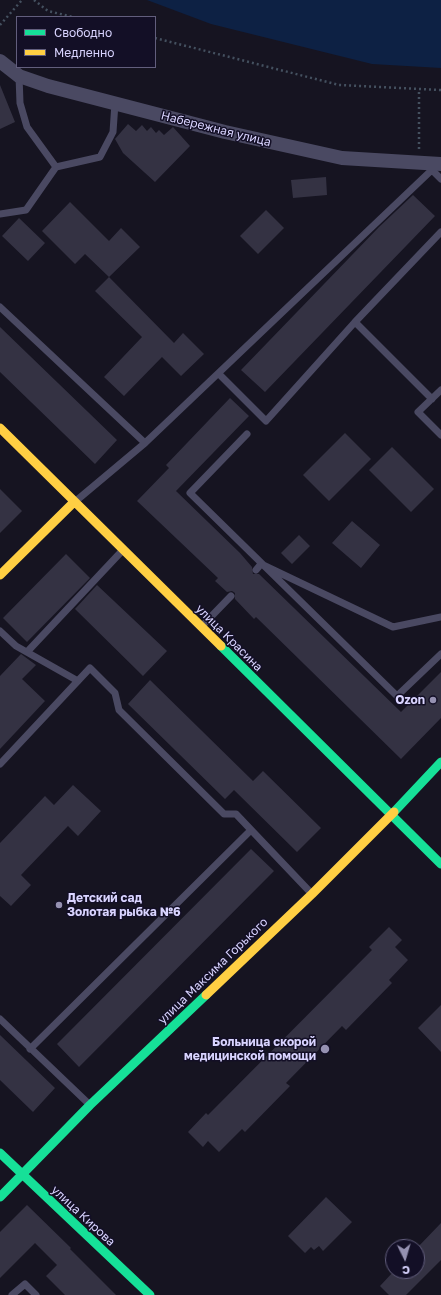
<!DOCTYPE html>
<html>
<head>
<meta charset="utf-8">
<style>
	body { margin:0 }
	#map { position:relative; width:441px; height:1295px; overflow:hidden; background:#161421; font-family:"Golos Text",sans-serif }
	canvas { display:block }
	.legend { position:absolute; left:16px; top:16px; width:140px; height:52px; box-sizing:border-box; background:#130f26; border:1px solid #625e7d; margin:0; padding:5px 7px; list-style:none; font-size:12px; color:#d9d4ff }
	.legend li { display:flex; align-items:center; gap:8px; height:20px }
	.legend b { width:20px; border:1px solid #625e7d }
	.north { position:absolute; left:385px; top:1239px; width:40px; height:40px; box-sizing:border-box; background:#130f26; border:1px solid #625e7d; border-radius:50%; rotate:175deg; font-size:11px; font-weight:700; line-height:16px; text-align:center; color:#d9d4ff }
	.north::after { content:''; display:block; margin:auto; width:14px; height:18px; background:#9591b1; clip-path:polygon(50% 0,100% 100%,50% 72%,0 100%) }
</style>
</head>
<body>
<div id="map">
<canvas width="441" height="1295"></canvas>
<ul class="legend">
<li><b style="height:5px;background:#16e098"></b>Свободно</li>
<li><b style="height:5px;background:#ffcf43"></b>Медленно</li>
</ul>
<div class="north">С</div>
</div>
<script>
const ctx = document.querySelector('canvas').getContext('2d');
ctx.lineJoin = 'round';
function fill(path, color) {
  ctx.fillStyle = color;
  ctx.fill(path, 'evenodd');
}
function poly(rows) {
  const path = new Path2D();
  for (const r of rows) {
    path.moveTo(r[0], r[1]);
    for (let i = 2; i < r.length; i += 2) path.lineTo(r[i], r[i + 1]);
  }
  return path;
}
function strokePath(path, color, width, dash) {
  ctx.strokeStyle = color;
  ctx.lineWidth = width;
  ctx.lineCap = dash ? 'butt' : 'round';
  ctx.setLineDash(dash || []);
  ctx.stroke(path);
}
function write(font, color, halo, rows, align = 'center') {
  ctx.font = font + ' "Golos Text",sans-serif';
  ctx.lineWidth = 3;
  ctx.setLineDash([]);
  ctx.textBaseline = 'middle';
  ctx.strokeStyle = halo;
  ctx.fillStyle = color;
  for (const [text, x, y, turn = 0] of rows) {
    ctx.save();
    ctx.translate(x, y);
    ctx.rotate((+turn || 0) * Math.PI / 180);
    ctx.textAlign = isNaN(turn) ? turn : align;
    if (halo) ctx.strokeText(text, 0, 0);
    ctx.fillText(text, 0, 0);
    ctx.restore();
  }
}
fill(poly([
	[147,0,441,0,441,68,372,64,211,24]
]), '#0d2144');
fill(poly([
	[0,85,15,122,0,129],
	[128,124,136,131,142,125,147,131,151,127,156,133,159,130,164,135,173,127,190,146,155,182,123,153,115,139],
	[326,177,327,195,293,198,291,180],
	[413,195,435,216,265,392,241,370,379,227],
	[70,202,109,241,121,228,140,247,109,277,85,254,75,264,42,231],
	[266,210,284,228,258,254,240,236],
	[19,218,45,243,28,261,2,236],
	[109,277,174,343,183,333,204,354,181,376,162,357,124,396,104,377,142,337,95,291],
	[0,327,117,440,95,464,0,372],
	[230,398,249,416,176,491,240,553,252,567,253,574,259,574,401,712,441,672,441,718,401,759,256,617,254,619,235,599,235,593,232,591,227,592,215,581,218,578,137,501,169,468,166,465],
	[345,433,371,459,329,501,303,475],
	[392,447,434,489,411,512,369,470],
	[0,489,22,511,0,533],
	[352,521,380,545,361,568,332,543],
	[299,535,310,546,292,564,281,553],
	[66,554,90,578,27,642,3,618],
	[97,585,167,651,143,676,75,609],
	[21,654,36,665,22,679,45,701,0,749,0,676],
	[150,680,253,781,263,771,321,828,297,852,234,790,225,799,128,704],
	[73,785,101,811,78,836,68,826,21,875,31,885,11,906,0,896,0,843,45,796,54,805],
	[251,849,274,871,79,1067,57,1044],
	[389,927,402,940,395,947,408,960,389,980,392,983,346,1030,342,1026,286,1083,290,1086,245,1132,242,1129,219,1152,208,1141,203,1147,188,1132,206,1113,208,1115,372,950,369,947],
	[441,1005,441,1052,418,1028],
	[0,1035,55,1088,33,1112,0,1080],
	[326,1197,352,1222,323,1251,319,1246,314,1250,311,1247,305,1253,288,1236],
	[27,1205,71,1248,70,1249,116,1295,65,1295,46,1276,57,1265,35,1243,0,1278,0,1232],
	[441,1223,441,1260,406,1295,389,1295,380,1286,394,1271,417,1271,417,1248]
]), '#343243');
strokePath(poly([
	[34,0,48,11,73,17],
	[0,25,22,0],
	[155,38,339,85,441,90],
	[419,149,419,89]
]), '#44505f', 2.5, [2, 3]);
strokePath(poly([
	[19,76,20,103,27,127,56,167],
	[432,170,441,179],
	[0,214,26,210,56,167,100,157,113,132,115,103],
	[0,307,145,443],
	[355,322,432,399],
	[219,374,266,421,355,322,441,232],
	[441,390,418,412,441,435],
	[247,434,190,493,397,696,441,654],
	[77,500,145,443,437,165],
	[256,570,261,564,393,627,441,617],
	[202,626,231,596],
	[0,631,16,646,78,681],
	[27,652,121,552],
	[0,764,90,668,115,693,119,710,224,814,236,814,312,894],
	[0,1019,90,1105],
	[30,1049,251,830],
	[12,1295,25,1284,36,1295]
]), '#4a4962', 7);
strokePath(poly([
	[0,61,19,76,48,86,225,132,342,158,441,164]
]), '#4a4962', 14);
strokePath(poly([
	[221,646,441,864],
	[394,812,441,762],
	[0,1153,150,1295],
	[0,1197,90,1105,206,995]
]), '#16e098', 9);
strokePath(poly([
	[0,428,221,646],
	[0,575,74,502],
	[206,995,312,894,394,812]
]), '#ffcf43', 9);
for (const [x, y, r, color] of [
	[433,700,4,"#9591b1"],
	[59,905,4,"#9591b1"],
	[325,1049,5,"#9591b1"]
]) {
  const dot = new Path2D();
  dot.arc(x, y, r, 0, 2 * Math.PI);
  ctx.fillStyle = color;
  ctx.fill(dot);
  strokePath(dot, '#130f26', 1.5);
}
write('12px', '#d9d4ff', '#130f26', [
	["Набережная улица",216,129,14],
	["улица Красина",229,638,45],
	["улица Максима Горького",213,971,-44],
	["улица Кирова",83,1216,43]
]);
write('bold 12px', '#d9d4ff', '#130f26', [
	["Ozon",425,700],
	["Детский сад",67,898,"left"],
	["Золотая рыбка №6",67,912,"left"],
	["Больница скорой",316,1042],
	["медицинской помощи",316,1056]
], 'right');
</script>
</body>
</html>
